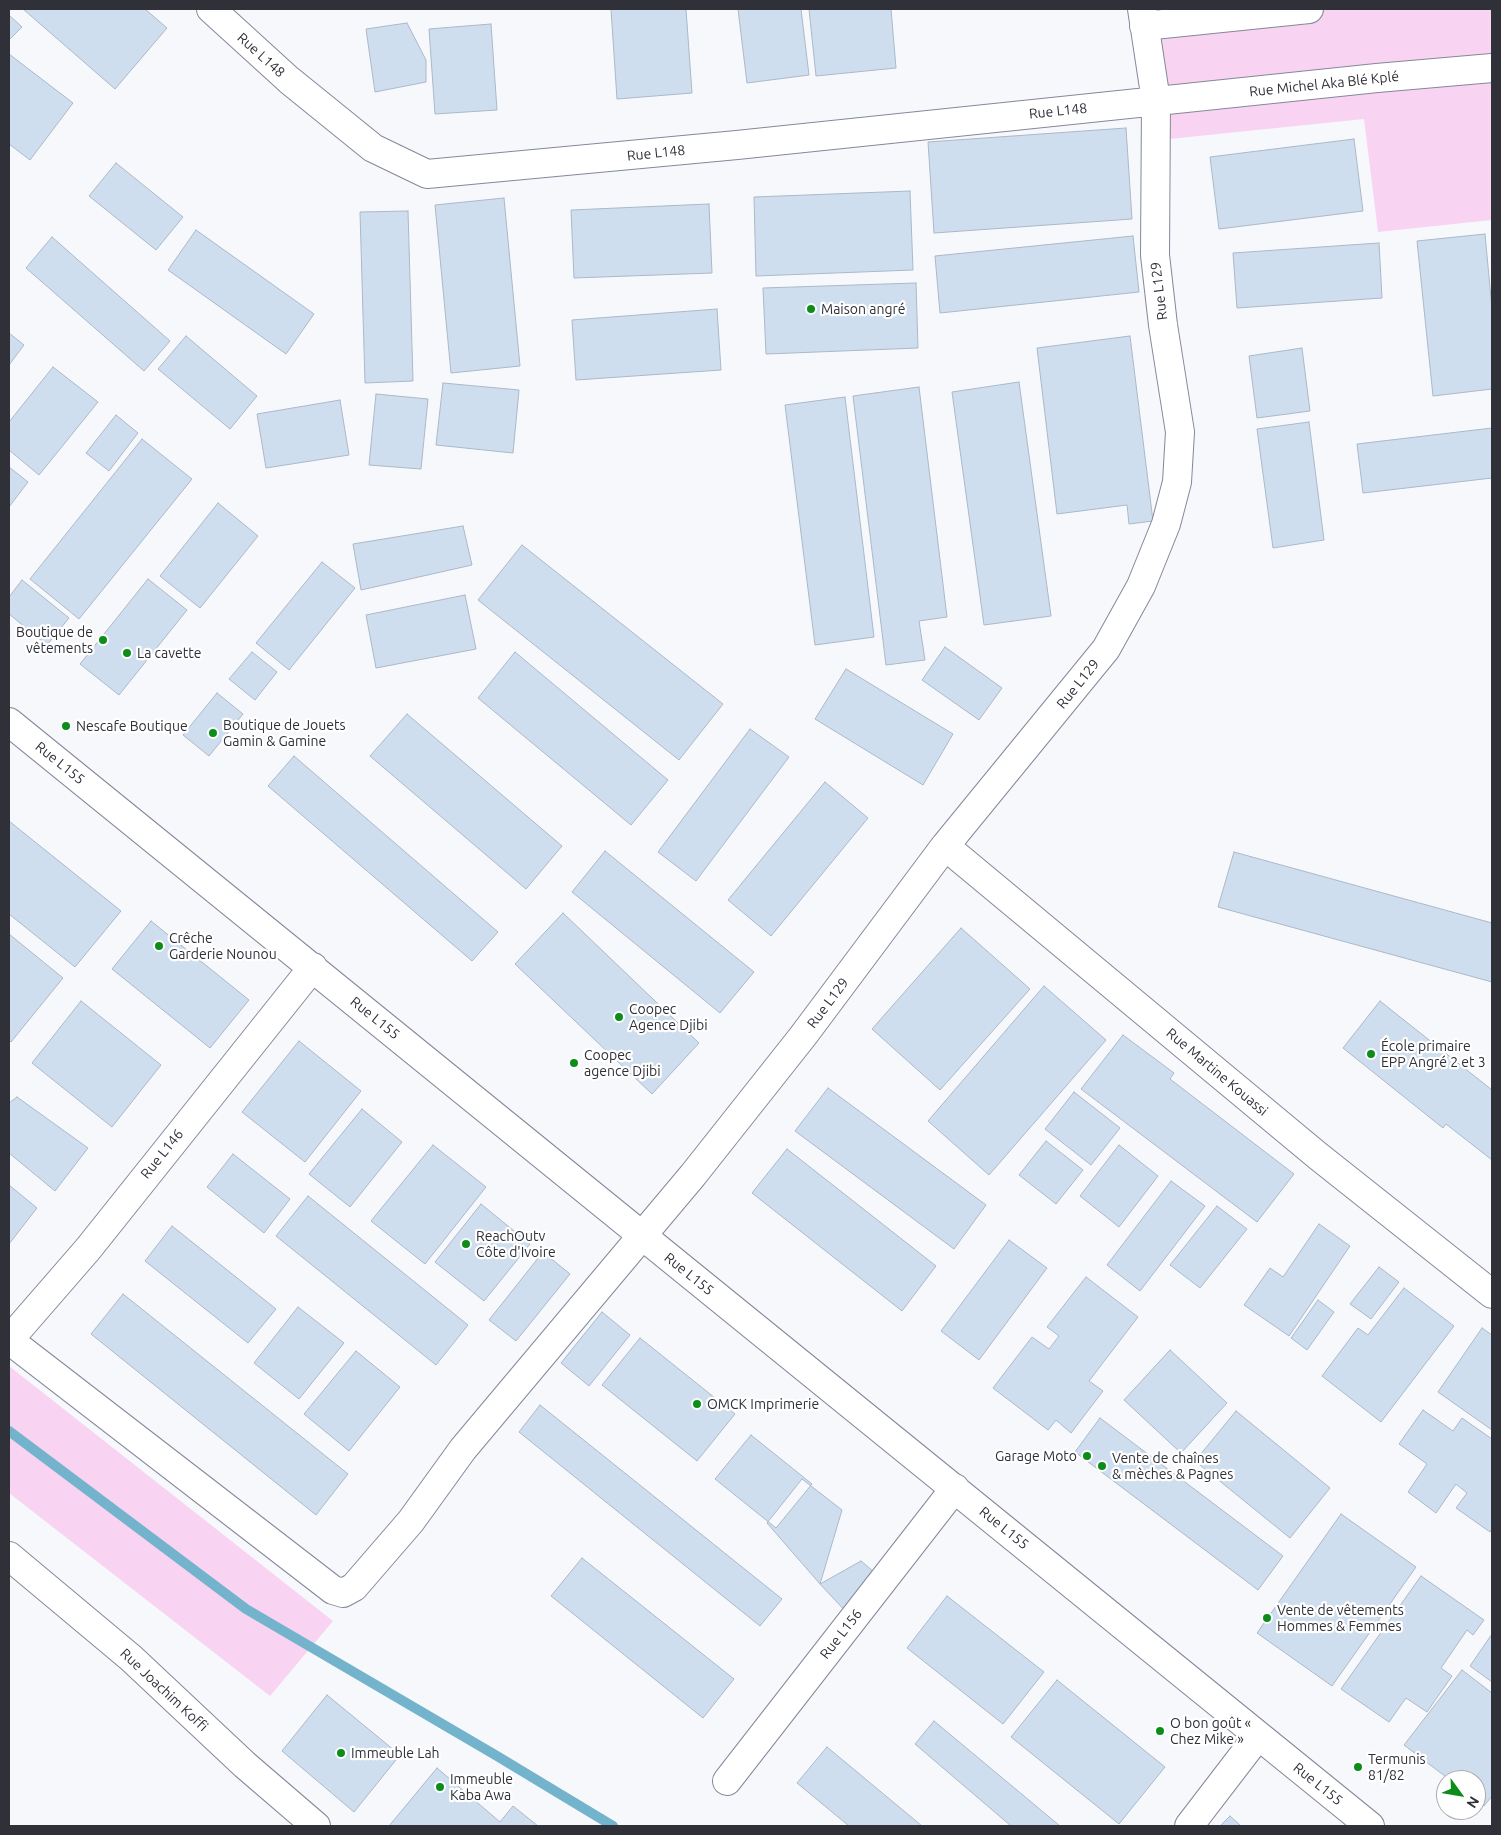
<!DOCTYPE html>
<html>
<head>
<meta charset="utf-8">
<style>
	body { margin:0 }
	#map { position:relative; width:1501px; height:1835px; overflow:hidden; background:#f7f8fc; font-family:Ubuntu,sans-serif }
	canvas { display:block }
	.frame { position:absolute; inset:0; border:10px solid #2f3038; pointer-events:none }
	.north { position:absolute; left:1436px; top:1770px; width:50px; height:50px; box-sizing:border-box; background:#fff; border:1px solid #acacaf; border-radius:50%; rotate:122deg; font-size:14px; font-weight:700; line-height:20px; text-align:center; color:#2f3038 }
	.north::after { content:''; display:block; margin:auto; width:18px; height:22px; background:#0c8d1a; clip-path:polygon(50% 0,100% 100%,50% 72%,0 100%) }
</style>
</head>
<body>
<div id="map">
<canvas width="1501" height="1835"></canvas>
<div class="frame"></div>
<div class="north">N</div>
</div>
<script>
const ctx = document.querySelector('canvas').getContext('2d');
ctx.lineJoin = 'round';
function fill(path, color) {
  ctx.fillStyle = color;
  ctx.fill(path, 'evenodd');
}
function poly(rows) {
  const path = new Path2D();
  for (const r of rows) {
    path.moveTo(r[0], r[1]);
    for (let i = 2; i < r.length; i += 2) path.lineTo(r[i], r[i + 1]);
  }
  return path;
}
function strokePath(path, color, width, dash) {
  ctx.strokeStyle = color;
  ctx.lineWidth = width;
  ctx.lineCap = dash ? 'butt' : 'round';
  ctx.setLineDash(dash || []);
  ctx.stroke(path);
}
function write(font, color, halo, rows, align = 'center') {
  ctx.font = font + ' Ubuntu,sans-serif';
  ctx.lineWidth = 4.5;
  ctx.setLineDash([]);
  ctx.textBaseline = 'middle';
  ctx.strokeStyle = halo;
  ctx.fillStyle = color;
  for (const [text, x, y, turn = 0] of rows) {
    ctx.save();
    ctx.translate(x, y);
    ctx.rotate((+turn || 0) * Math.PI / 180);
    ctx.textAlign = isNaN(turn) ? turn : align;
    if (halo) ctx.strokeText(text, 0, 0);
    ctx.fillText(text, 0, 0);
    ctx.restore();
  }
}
fill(poly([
	[1138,9,1492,9,1492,220,1378,232,1364,119,1150,141],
	[9,1366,333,1621,270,1696,9,1493]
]), '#f9d3f2');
strokePath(poly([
	[9,1431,246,1609,497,1756,613,1826]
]), '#73b3cb', 10);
const building = poly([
	[23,9,145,9,167,28,115,89,23,9],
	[611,9,686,9,692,93,617,99,611,9],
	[738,9,801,9,809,75,747,83,738,9],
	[809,9,891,9,896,68,816,76,809,9],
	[9,15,22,27,9,40,9,15],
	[407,23,426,60,426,82,375,92,366,29,407,23],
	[491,24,497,110,435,114,429,29,491,24],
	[9,54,73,103,30,160,9,144,9,54],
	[1126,128,1132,219,934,233,928,142,1126,128],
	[1354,139,1363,211,1219,229,1210,157,1354,139],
	[116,163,183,217,156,250,89,196,116,163],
	[910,191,913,270,756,276,754,197,910,191],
	[504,198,520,366,451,373,435,205,504,198],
	[709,204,712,273,574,278,571,210,709,204],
	[408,211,413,381,365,383,360,212,408,211],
	[196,230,314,314,286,354,168,270,196,230],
	[1485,234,1492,309,1492,389,1433,396,1417,241,1485,234],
	[1133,236,1139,292,940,313,935,256,1133,236],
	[52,237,170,341,144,371,26,268,52,237],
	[1379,243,1382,298,1237,308,1233,253,1379,243],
	[916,283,918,348,766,354,763,288,916,283],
	[717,309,721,370,576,380,572,320,717,309],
	[9,333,24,345,9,365,9,333],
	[186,336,257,396,230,429,158,369,186,336],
	[1130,336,1153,521,1129,524,1127,505,1057,514,1037,348,1130,336],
	[1302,348,1310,411,1257,418,1249,356,1302,348],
	[53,367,98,402,39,475,9,450,9,422,53,367],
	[1019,382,1051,616,984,625,952,392,1019,382],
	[443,383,519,390,513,453,436,445,443,383],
	[919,387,947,617,919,621,925,660,886,665,853,396,919,387],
	[376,394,428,399,421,469,369,465,376,394],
	[845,397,874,637,815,645,785,405,845,397],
	[340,400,349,455,266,468,257,414,340,400],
	[116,415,138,433,109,471,86,453,116,415],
	[1309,422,1324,540,1273,548,1257,429,1309,422],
	[1492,428,1492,478,1363,493,1357,444,1492,428],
	[142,439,192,479,79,619,30,579,142,439],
	[9,467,28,482,9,507,9,467],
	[218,503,258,536,200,608,160,576,218,503],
	[463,526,472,565,361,590,353,544,463,526],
	[522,545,723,704,679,760,478,600,522,545],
	[322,562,355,588,289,670,256,643,322,562],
	[148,579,187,610,119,695,80,664,148,579],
	[22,580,69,618,47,645,9,614,9,597,22,580],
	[465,595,476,649,376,668,366,615,465,595],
	[945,647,1002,688,979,720,922,680,945,647],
	[252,652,277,672,255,700,229,679,252,652],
	[515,652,668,780,631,825,478,698,515,652],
	[846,669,953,734,923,785,815,719,846,669],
	[217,693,243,714,209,756,183,735,217,693],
	[407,714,562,846,526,889,370,756,407,714],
	[750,729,789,757,696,881,658,852,750,729],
	[294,756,498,932,472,961,268,786,294,756],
	[825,782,868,818,771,936,728,900,825,782],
	[9,821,121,911,75,967,9,914,9,821],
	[605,851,754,972,720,1013,572,892,605,851],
	[1234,852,1492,923,1492,982,1218,907,1234,852],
	[563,913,699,1043,652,1094,515,964,563,913],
	[151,921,249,1000,210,1048,112,969,151,921],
	[961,928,1030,989,940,1090,872,1029,961,928],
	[9,934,63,978,11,1042,9,1040,9,934],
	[1044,986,1106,1040,989,1175,928,1121,1044,986],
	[81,1001,161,1065,112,1127,32,1063,81,1001],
	[1380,1001,1492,1090,1492,1160,1446,1124,1443,1128,1343,1048,1380,1001],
	[1123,1035,1174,1073,1170,1079,1294,1174,1257,1222,1081,1089,1123,1035],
	[299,1041,361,1091,305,1162,242,1112,299,1041],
	[828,1088,986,1205,954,1249,795,1131,828,1088],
	[1074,1092,1120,1128,1091,1165,1045,1129,1074,1092],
	[17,1097,88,1148,55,1191,9,1153,9,1103,17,1097],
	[362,1109,402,1142,350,1207,309,1174,362,1109],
	[1046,1141,1083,1170,1056,1204,1019,1175,1046,1141],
	[433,1145,486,1187,425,1264,371,1221,433,1145],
	[1119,1145,1158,1176,1119,1227,1080,1196,1119,1145],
	[787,1149,936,1266,902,1311,752,1193,787,1149],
	[233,1154,290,1199,264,1233,207,1187,233,1154],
	[1171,1181,1205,1206,1140,1291,1107,1265,1171,1181],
	[9,1185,37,1208,9,1244,9,1185],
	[308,1196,468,1325,436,1365,276,1236,308,1196],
	[481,1204,530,1244,484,1301,435,1262,481,1204],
	[1217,1206,1247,1229,1200,1288,1170,1265,1217,1206],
	[1319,1224,1350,1246,1289,1336,1244,1305,1270,1268,1283,1277,1319,1224],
	[172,1226,276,1309,248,1343,145,1261,172,1226],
	[1009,1240,1047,1268,979,1360,941,1331,1009,1240],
	[543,1252,570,1274,516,1341,489,1320,543,1252],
	[1379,1267,1399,1282,1371,1319,1350,1304,1379,1267],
	[1086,1277,1138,1317,1089,1381,1103,1391,1071,1433,1056,1420,1048,1430,993,1388,1032,1337,1049,1349,1059,1336,1047,1327,1086,1277],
	[1404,1288,1454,1326,1381,1422,1322,1376,1358,1328,1368,1335,1404,1288],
	[123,1294,348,1474,316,1515,91,1334,123,1294],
	[1318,1300,1334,1312,1307,1350,1291,1338,1318,1300],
	[298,1307,344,1343,299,1399,254,1363,298,1307],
	[602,1312,630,1335,589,1386,561,1363,602,1312],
	[1482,1328,1492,1335,1492,1430,1438,1392,1482,1328],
	[640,1338,735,1414,697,1461,602,1385,640,1338],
	[1170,1350,1227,1403,1181,1453,1124,1400,1170,1350],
	[356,1351,400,1387,349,1451,304,1414,356,1351],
	[540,1405,782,1599,760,1626,519,1432,540,1405],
	[1423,1410,1453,1431,1462,1418,1492,1439,1492,1528,1490,1532,1456,1508,1467,1493,1456,1484,1436,1513,1408,1492,1427,1464,1399,1444,1423,1410],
	[1236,1411,1330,1488,1290,1538,1195,1461,1236,1411],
	[1100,1418,1283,1556,1258,1590,1075,1452,1100,1418],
	[751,1435,812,1484,776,1528,715,1479,751,1435],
	[802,1479,842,1510,820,1584,767,1523,802,1479],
	[1341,1514,1416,1567,1332,1686,1257,1633,1341,1514],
	[582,1558,734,1679,703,1718,551,1596,582,1558],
	[861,1561,880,1577,849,1615,820,1584,861,1561],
	[1421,1576,1484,1620,1473,1635,1467,1630,1441,1668,1452,1676,1427,1712,1406,1698,1389,1722,1341,1689,1421,1576],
	[947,1596,1044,1672,1003,1724,907,1648,947,1596],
	[1492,1634,1492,1682,1470,1666,1492,1634],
	[1462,1670,1492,1693,1492,1796,1484,1806,1476,1800,1476,1780,1450,1780,1404,1745,1462,1670],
	[1057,1680,1165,1767,1119,1824,1011,1737,1057,1680],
	[327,1695,400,1755,354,1812,282,1751,327,1695],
	[934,1721,1060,1826,1011,1826,915,1744,934,1721],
	[827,1747,922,1826,849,1826,797,1783,827,1747],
	[437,1768,500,1822,513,1806,538,1826,389,1826,437,1768],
	[1230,1816,1241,1826,1220,1826,1230,1816]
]);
fill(building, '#cfdeee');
strokePath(building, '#aab8c8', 1);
const minor = poly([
	[211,9,289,80,373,148,427,174,737,145,1377,78,1492,68],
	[1144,26,1309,9],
	[9,722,1370,1826],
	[945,846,1318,1156,1492,1294],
	[313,967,88,1249,9,1340,333,1590,343,1593,354,1587,411,1521,463,1449,693,1175,803,1036,945,846,1106,649,1141,586,1166,524,1177,482,1180,432,1163,325,1155,255,1156,101,1142,9],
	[9,1556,131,1658,245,1765,316,1826],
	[727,1781,955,1488],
	[1189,1826,1258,1736]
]);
strokePath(minor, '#85889a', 30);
strokePath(minor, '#fff', 28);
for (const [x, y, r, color] of [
	[811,309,5,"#0c8d1a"],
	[103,640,5,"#0c8d1a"],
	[127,653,5,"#0c8d1a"],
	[66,726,5,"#0c8d1a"],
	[213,733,5,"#0c8d1a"],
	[159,946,5,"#0c8d1a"],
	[619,1017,5,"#0c8d1a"],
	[1371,1054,5,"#0c8d1a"],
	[574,1063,5,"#0c8d1a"],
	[466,1244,5,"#0c8d1a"],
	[697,1404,5,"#0c8d1a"],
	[1087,1456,5,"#0c8d1a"],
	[1102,1466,5,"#0c8d1a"],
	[1267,1618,5,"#0c8d1a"],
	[1160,1731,5,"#0c8d1a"],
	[341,1753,5,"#0c8d1a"],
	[1358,1767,5,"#0c8d1a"],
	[440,1787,5,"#0c8d1a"]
]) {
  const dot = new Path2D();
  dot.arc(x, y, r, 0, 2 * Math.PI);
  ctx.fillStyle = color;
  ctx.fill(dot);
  strokePath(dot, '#fff', 2);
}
write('14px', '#2f3038', '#fff', [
	["Rue L148",261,55,42],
	["Rue Michel Aka Blé Kplé",1324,84,-6],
	["Rue L148",1058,111,-6],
	["Rue L148",656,153,-6],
	["Rue L129",1159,291,-97],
	["Rue L129",1078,684,-51],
	["Rue L155",60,763,39],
	["Rue L129",828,1003,-53],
	["Rue L155",375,1018,39],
	["Rue Martine Kouassi",1217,1072,40],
	["Rue L146",162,1154,-51],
	["Rue L155",689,1274,39],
	["Rue L155",1004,1528,39],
	["Rue L156",841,1634,-52],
	["Rue Joachim Koffi",164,1690,43],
	["Rue L155",1318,1784,39]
]);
write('14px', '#2f3038', '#fff', [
	["Maison angré",821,309],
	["Boutique de",93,632,"right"],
	["vêtements",93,648,"right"],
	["La cavette",137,653],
	["Boutique de Jouets",223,725],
	["Gamin & Gamine",223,741],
	["Nescafe Boutique",76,726],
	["Crêche",169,938],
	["Garderie Nounou",169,954],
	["Coopec",629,1009],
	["Agence Djibi",629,1025],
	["École primaire",1381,1046],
	["EPP Angré 2 et 3",1381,1062],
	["Coopec",584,1055],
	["agence Djibi",584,1071],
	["ReachOutv",476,1236],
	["Côte d'Ivoire",476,1252],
	["OMCK Imprimerie",707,1404],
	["Garage Moto",1077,1456,"right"],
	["Vente de chaînes",1112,1458],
	["& mèches & Pagnes",1112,1474],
	["Vente de vêtements",1277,1610],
	["Hommes & Femmes",1277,1626],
	["O bon goût «",1170,1723],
	["Chez Mike »",1170,1739],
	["Immeuble Lah",351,1753],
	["Termunis",1368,1759],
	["81/82",1368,1775],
	["Immeuble",450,1779],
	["Kaba Awa",450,1795]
], 'left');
</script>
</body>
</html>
